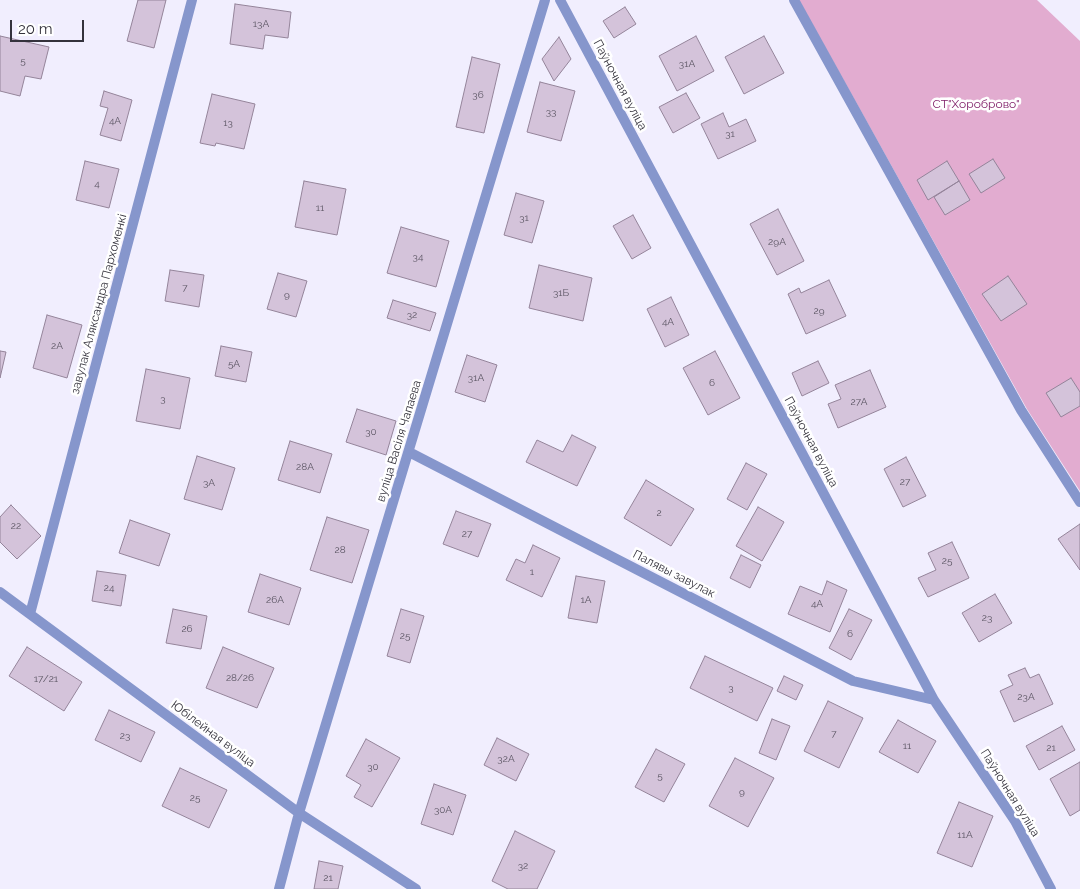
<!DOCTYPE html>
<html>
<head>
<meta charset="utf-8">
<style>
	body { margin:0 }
	#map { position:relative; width:1080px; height:889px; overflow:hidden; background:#f1eefe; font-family:Raleway,sans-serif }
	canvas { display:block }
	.scale { position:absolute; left:10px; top:20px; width:74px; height:22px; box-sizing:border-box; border:2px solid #34323c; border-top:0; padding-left:6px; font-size:15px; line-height:18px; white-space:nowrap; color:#34323c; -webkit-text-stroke:4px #fff; paint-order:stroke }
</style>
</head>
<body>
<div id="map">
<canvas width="1080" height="889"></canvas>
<div class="scale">20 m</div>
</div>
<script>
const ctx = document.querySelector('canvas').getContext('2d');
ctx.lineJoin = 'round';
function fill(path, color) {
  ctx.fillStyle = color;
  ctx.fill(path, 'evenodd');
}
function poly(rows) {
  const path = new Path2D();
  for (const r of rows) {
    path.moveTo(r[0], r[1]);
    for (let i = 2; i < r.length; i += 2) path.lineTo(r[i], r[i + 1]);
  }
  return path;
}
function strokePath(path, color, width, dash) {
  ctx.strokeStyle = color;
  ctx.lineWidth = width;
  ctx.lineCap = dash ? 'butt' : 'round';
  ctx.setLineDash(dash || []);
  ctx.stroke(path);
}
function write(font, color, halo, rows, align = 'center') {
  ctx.font = font + ' Raleway,sans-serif';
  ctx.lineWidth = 5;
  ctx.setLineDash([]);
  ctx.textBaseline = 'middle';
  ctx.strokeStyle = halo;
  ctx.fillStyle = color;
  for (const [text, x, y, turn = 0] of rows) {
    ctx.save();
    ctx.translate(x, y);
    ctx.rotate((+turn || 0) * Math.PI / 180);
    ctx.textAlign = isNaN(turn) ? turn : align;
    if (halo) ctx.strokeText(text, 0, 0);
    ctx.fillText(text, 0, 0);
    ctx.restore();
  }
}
fill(poly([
	[799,0,1037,0,1080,41,1080,491,1027,409]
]), '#e2acd0');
const building = poly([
	[138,0,166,0,154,48,127,41,138,0],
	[235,4,291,12,288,38,265,35,263,49,230,44,235,4],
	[625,7,636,24,614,38,603,21,625,7],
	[0,36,49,47,41,79,25,76,20,96,0,91,0,36],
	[696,36,714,71,677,91,659,56,696,36],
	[764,36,784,73,744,94,725,57,764,36],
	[559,37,571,59,554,81,542,59,559,37],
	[472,57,500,64,484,133,456,127,472,57],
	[540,82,575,91,561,141,527,132,540,82],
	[104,91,132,100,121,141,100,135,108,108,100,106,104,91],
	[686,93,700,118,673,133,659,107,686,93],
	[212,94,255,104,244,149,216,143,215,146,200,143,212,94],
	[723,113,729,127,746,119,756,141,718,159,701,124,723,113],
	[993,159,1005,178,981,193,969,174,993,159],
	[85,161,119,169,109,208,76,200,85,161],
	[947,161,959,181,928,200,917,180,947,161],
	[304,181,346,189,337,235,295,227,304,181],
	[959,181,970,200,945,215,934,197,959,181],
	[516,193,544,201,532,243,504,235,516,193],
	[778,209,804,261,777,275,750,224,778,209],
	[633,215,651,248,632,259,613,226,633,215],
	[401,227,449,241,436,287,387,273,401,227],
	[539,265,592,278,583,321,529,308,539,265],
	[170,270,204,275,199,307,165,301,170,270],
	[278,273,307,281,296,317,267,309,278,273],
	[1008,276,1027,304,1001,321,982,294,1008,276],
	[829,280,846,316,806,334,788,294,799,288,801,293,829,280],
	[671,297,689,335,665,347,647,309,671,297],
	[393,300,436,313,430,331,387,318,393,300],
	[47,315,82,325,67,378,33,368,47,315],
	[221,346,252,352,246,382,215,376,221,346],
	[0,351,6,352,0,378,0,351],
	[715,351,740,398,708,415,683,368,715,351],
	[467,355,497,365,485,402,455,392,467,355],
	[818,361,829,383,802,396,792,373,818,361],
	[146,369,190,378,180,429,136,421,146,369],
	[870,370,886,407,838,428,828,404,841,399,835,385,870,370],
	[1071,378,1080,392,1080,406,1061,417,1046,393,1071,378],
	[357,409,396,421,386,455,346,442,357,409],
	[572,435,596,447,577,486,526,462,537,440,563,452,572,435],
	[290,441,332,454,320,493,278,480,290,441],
	[197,456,235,468,222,510,184,499,197,456],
	[906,457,926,496,903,507,884,469,906,457],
	[746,463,767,474,747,510,727,499,746,463],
	[646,480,694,509,671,546,624,518,646,480],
	[11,505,41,536,17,559,0,542,0,517,11,505],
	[758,507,784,522,762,561,736,546,758,507],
	[456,511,491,524,478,557,443,544,456,511],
	[327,517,369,530,352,583,310,570,327,517],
	[130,520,170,534,159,566,119,553,130,520],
	[1080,524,1080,570,1058,539,1080,524],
	[952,542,969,578,928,597,918,578,936,570,928,553,952,542],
	[533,545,560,558,542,597,506,580,516,559,525,563,533,545],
	[741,555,761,565,750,588,730,578,741,555],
	[97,571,126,575,121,606,92,601,97,571],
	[260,574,301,588,289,625,248,612,260,574],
	[576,576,605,581,597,623,568,618,576,576],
	[827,581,847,590,830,632,788,614,800,586,822,595,827,581],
	[995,594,1012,623,979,642,962,613,995,594],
	[173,609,207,616,201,649,166,643,173,609],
	[401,609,424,616,410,663,387,656,401,609],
	[849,609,872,620,851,660,829,648,849,609],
	[27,647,82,682,64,711,9,676,27,647],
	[223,647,274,668,257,708,206,688,223,647],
	[705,656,773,688,757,721,690,688,705,656],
	[1025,668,1030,678,1039,674,1053,704,1014,722,1000,691,1013,685,1008,675,1025,668],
	[784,676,803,685,796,700,777,691,784,676],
	[828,701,863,718,839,768,804,751,828,701],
	[109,710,155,732,141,762,95,740,109,710],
	[772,719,790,726,776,760,759,753,772,719],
	[898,720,936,741,918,773,879,752,898,720],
	[1062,726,1075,750,1039,770,1026,746,1062,726],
	[497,738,529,754,516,781,484,765,497,738],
	[366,739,400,758,372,807,354,797,361,785,346,776,366,739],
	[656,749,685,764,664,802,635,787,656,749],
	[735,758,774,778,748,827,709,806,735,758],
	[1080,762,1080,810,1070,816,1050,779,1080,762],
	[180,768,227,790,209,828,162,806,180,768],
	[434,784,466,795,453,835,421,824,434,784],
	[959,802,993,816,972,867,937,853,959,802],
	[515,831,555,851,537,889,508,889,492,881,515,831],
	[319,861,343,866,338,889,314,889,319,861]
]);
fill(building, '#d4c3da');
strokePath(building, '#94849a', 1);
strokePath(poly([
	[794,0,1021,410,1080,502]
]), '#8696cc', 10);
strokePath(poly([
	[560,0,934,700,1015,821,1051,889],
	[409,452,853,681,934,700],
	[0,592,299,813,416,889],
	[30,614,192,0],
	[279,889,299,813,545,0]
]), '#8696cc', 10);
write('10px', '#5c5664', null, [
	["13А",261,24],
	["5",23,61],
	["31А",687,64],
	["36",478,95],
	["33",551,112],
	["4А",115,121],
	["13",228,123],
	["31",730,134],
	["4",97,184],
	["11",320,208],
	["31",524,218],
	["29А",777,242],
	["34",418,257],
	["7",185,288],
	["31Б",561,293],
	["9",287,295],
	["29",819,311],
	["32",412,315],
	["4А",668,322],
	["2А",57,346],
	["5А",234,364],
	["31А",476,378],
	["6",712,383],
	["3",163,399],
	["27А",859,402],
	["30",371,432],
	["28А",305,467],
	["27",905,482],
	["3А",209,483],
	["2",659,513],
	["22",16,526],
	["27",467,534],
	["28",340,550],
	["25",947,561],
	["1",532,572],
	["24",109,588],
	["26А",275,600],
	["1А",586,600],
	["4А",817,604],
	["23",987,618],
	["26",187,629],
	["6",850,634],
	["25",405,636],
	["28/26",240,678],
	["17/21",46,679],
	["3",731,688],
	["23А",1026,697],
	["7",834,734],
	["23",125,736],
	["11",907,746],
	["21",1051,748],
	["32А",506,759],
	["30",373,767],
	["5",660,776],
	["9",742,792],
	["25",195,798],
	["30А",443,810],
	["11А",965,835],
	["32",523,866],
	["21",328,878]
]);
write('12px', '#34323c', '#fff', [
	["Паўночная вуліца",620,85,62],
	["завулак Аляксандра Пархоменкі",99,304,-75],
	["вуліца Васіля Чапаева",399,441,-73],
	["Паўночная вуліца",811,442,62],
	["Палявы завулак",674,574,27],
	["Юбілейная вуліца",213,734,37],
	["Паўночная вуліца",1010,793,58]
]);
write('12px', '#81216a', '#fff', [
	["СТ\"Хороброво\"",976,104]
]);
</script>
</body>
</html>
